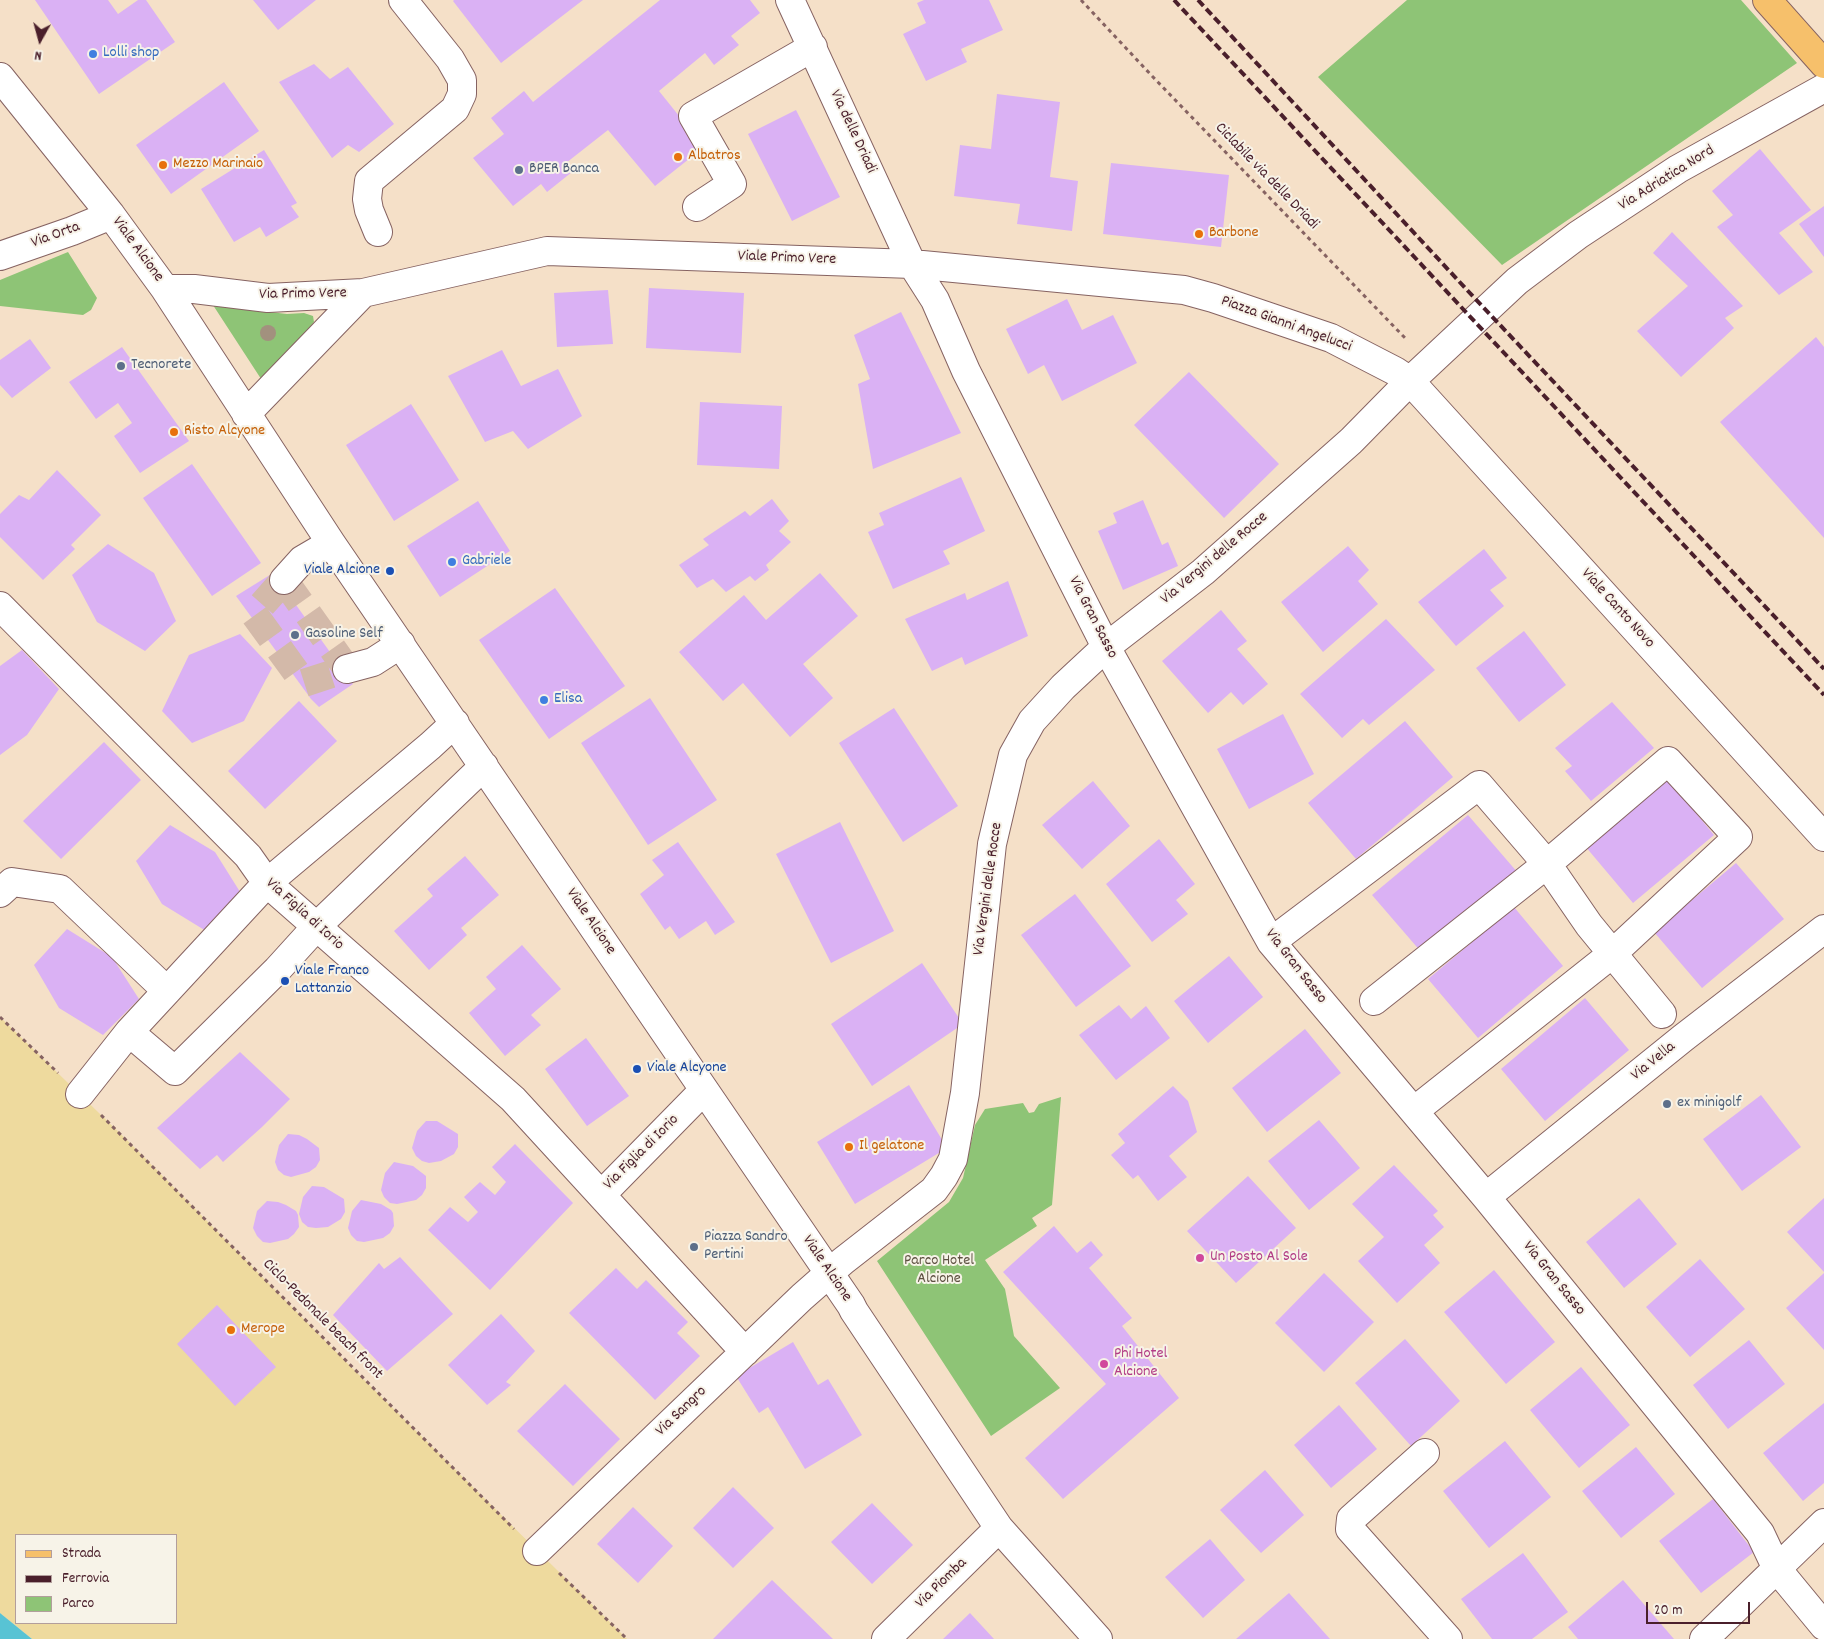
<!DOCTYPE html>
<html>
<head>
<meta charset="utf-8">
<style>
	body { margin:0 }
	#map { position:relative; width:1824px; height:1639px; overflow:hidden; background:#f5e0c8; font-family:Dekko,sans-serif }
	canvas { display:block }
	.legend { position:absolute; left:15px; top:1534px; width:162px; height:90px; box-sizing:border-box; background:#f7f3e8; border:1px solid #b29e9c; margin:0; padding:6px 9px; list-style:none; font-size:15px; color:#4a1f2b }
	.legend li { display:flex; align-items:center; gap:10px; height:25px }
	.legend b { width:25px; border:1px solid #b29e9c }
	.north { position:absolute; left:15px; top:15px; width:50px; height:50px; -webkit-text-stroke:4px #f7f3e8; paint-order:stroke; rotate:187deg; font-size:14px; font-weight:700; line-height:20px; text-align:center; color:#4a1f2b }
	.north::after { content:''; display:block; margin:auto; width:18px; height:22px; background:#4a1f2b; clip-path:polygon(50% 0,100% 100%,50% 72%,0 100%) }
	.scale { position:absolute; left:1646px; top:1602px; width:104px; height:22px; box-sizing:border-box; border:2px solid #4a1f2b; border-top:0; padding-left:6px; font-size:15px; line-height:18px; white-space:nowrap; color:#4a1f2b; -webkit-text-stroke:4px #f7f3e8; paint-order:stroke }
</style>
</head>
<body>
<div id="map">
<canvas width="1824" height="1639"></canvas>
<ul class="legend">
<li><b style="height:6px;background:#f6c06b"></b>Strada</li>
<li><b style="height:6px;background:#4a1f2b"></b>Ferrovia</li>
<li><b style="height:14px;background:#8ec476"></b>Parco</li>
</ul>
<div class="north">N</div>
<div class="scale">20 m</div>
</div>
<script>
const ctx = document.querySelector('canvas').getContext('2d');
ctx.lineJoin = 'round';
function fill(path, color) {
  ctx.fillStyle = color;
  ctx.fill(path, 'evenodd');
}
function poly(rows) {
  const path = new Path2D();
  for (const r of rows) {
    path.moveTo(r[0], r[1]);
    for (let i = 2; i < r.length; i += 2) path.lineTo(r[i], r[i + 1]);
  }
  return path;
}
function strokePath(path, color, width, dash) {
  ctx.strokeStyle = color;
  ctx.lineWidth = width;
  ctx.lineCap = dash ? 'butt' : 'round';
  ctx.setLineDash(dash || []);
  ctx.stroke(path);
}
function write(font, color, halo, rows, align = 'center') {
  ctx.font = font + ' Dekko,sans-serif';
  ctx.lineWidth = 4;
  ctx.setLineDash([]);
  ctx.textBaseline = 'middle';
  ctx.strokeStyle = halo;
  ctx.fillStyle = color;
  for (const [text, x, y, turn = 0] of rows) {
    ctx.save();
    ctx.translate(x, y);
    ctx.rotate((+turn || 0) * Math.PI / 180);
    ctx.textAlign = isNaN(turn) ? turn : align;
    if (halo) ctx.strokeText(text, 0, 0);
    ctx.fillText(text, 0, 0);
    ctx.restore();
  }
}
fill(poly([
	[1407,0,1741,0,1797,63,1502,265,1318,77],
	[68,252,97,298,91,310,83,315,0,306,0,280],
	[211,302,244,309,287,314,304,313,313,316,314,322,265,385],
	[1061,1097,1052,1205,1032,1218,1037,1226,985,1260,1005,1289,1014,1336,1060,1388,991,1436,877,1261,949,1202,963,1178,975,1125,985,1109,1023,1103,1029,1113,1034,1112,1039,1104]
]), '#8ec476');
fill(poly([
	[0,1017,132,1145,346,1362,627,1639,32,1639,0,1613],
	[16,1535,176,1535,176,1623,16,1623]
]), '#eeda9e');
fill(poly([
	[0,1613,32,1639,0,1639]
]), '#58c3d4');
fill(poly([
	[35,0,108,0,118,14,138,0,146,0,175,42,99,94],
	[253,0,316,0,278,30],
	[454,0,583,0,501,63,453,1],
	[660,0,750,0,760,13,731,36,739,45,714,65,705,53,659,91,704,147,655,186,608,130,566,163,572,172,547,192,541,184,513,206,473,158,504,134,491,118,524,91,533,102],
	[924,0,989,0,1003,30,961,49,967,62,926,81,903,34,926,23,917,3],
	[314,64,330,79,348,67,394,124,359,152,348,145,332,158,279,82],
	[224,82,259,131,171,194,136,145],
	[997,94,1060,102,1050,177,1078,181,1072,231,1017,224,1020,204,954,196,960,145,991,149],
	[796,110,840,197,792,221,748,134],
	[1760,149,1811,210,1779,233,1813,272,1779,295,1717,227,1733,215,1712,191],
	[264,150,297,203,291,206,299,217,266,237,260,227,234,242,201,189],
	[1111,163,1229,175,1221,247,1103,234],
	[1824,206,1824,257,1799,224],
	[1672,232,1743,306,1725,318,1734,328,1681,377,1637,331,1688,286,1653,253],
	[649,288,744,293,741,353,646,348],
	[608,290,613,344,557,347,554,293],
	[1067,299,1082,330,1113,315,1137,363,1062,401,1044,365,1028,374,1006,329],
	[901,312,961,433,873,469,858,384,870,379,854,335],
	[1816,337,1824,347,1824,538,1720,422],
	[30,339,51,368,12,398,0,385,0,360],
	[122,347,189,441,140,473,114,436,132,423,118,403,96,419,69,382],
	[502,350,521,386,558,369,582,416,528,449,513,431,485,442,448,376],
	[1189,372,1279,464,1224,518,1134,425],
	[700,402,782,406,779,469,697,465],
	[411,404,459,480,394,521,346,445],
	[192,464,261,563,212,596,143,498],
	[57,470,101,515,71,545,75,549,43,580,0,537,0,514,19,495,29,500],
	[961,477,985,531,943,551,950,564,893,589,868,532,884,525,879,513],
	[772,499,789,521,779,531,791,542,766,565,769,570,755,581,750,576,726,592,713,579,697,588,679,565,709,545,703,539,745,511,750,516],
	[1143,500,1162,545,1168,542,1178,566,1123,590,1098,531,1117,523,1113,513],
	[478,501,510,551,440,597,407,546],
	[108,544,154,573,176,621,145,651,97,622,72,575],
	[1348,546,1369,570,1358,581,1378,604,1323,652,1281,602],
	[1484,549,1507,578,1490,590,1504,606,1456,646,1418,602],
	[273,573,353,684,319,707,311,699,236,596],
	[820,573,858,616,803,664,833,698,790,737,743,683,723,701,679,652,744,595,766,620],
	[1008,581,1028,636,965,665,962,657,932,671,905,619,965,593,967,600],
	[555,588,625,686,549,739,479,640],
	[1221,610,1247,641,1237,649,1268,684,1243,705,1231,692,1208,713,1162,661],
	[1386,619,1435,670,1369,725,1363,719,1342,738,1300,694],
	[1524,631,1566,685,1519,722,1476,668],
	[240,634,272,668,244,721,192,743,162,711,189,655],
	[22,650,59,689,27,735,0,755,0,666],
	[650,698,717,800,648,845,581,743],
	[299,701,337,741,265,809,228,771],
	[1612,702,1654,748,1591,801,1565,771,1572,766,1555,748],
	[894,708,958,806,903,842,839,743],
	[1283,714,1314,774,1249,809,1217,749],
	[1405,721,1453,777,1356,859,1308,803],
	[104,742,141,780,61,859,23,821],
	[1667,778,1714,835,1633,903,1585,846],
	[1093,781,1130,826,1082,869,1042,825],
	[1468,815,1518,873,1422,953,1372,895],
	[840,822,894,931,831,963,776,854],
	[170,825,215,852,242,895,206,931,162,904,136,861],
	[1159,839,1195,884,1176,900,1188,914,1152,942,1106,884],
	[678,842,735,922,715,935,706,921,679,939,670,926,665,930,640,894,664,875,652,860],
	[465,856,499,895,461,928,467,935,429,970,394,931,433,896,427,889],
	[1736,863,1784,919,1702,988,1654,932],
	[1075,894,1131,966,1076,1007,1021,935],
	[1514,907,1563,966,1478,1038,1428,979],
	[67,929,112,957,139,999,103,1035,59,1008,34,965],
	[522,945,561,989,531,1015,541,1025,505,1056,469,1013,496,989,486,977],
	[1229,956,1263,997,1208,1043,1174,1001],
	[922,963,963,1024,872,1086,831,1024],
	[1585,998,1629,1050,1545,1121,1501,1069],
	[1119,1005,1131,1019,1146,1006,1170,1038,1116,1080,1079,1035],
	[1305,1029,1341,1073,1267,1132,1232,1088],
	[586,1038,629,1096,587,1126,545,1069],
	[240,1052,290,1099,262,1127,223,1162,217,1155,200,1169,157,1128],
	[909,1085,947,1148,855,1204,817,1142],
	[1173,1086,1188,1101,1197,1132,1169,1156,1187,1177,1158,1201,1138,1175,1133,1179,1111,1155,1125,1143,1118,1134],
	[1761,1095,1801,1147,1742,1191,1703,1139],
	[1319,1120,1360,1168,1309,1210,1268,1161],
	[426,1121,437,1121,458,1134,458,1147,454,1154,441,1161,429,1163,422,1161,416,1156,412,1148,417,1131],
	[288,1134,299,1135,307,1139,319,1148,320,1160,316,1167,309,1172,291,1177,284,1175,278,1170,275,1162,279,1145],
	[515,1144,573,1203,490,1290,428,1230,450,1207,468,1222,478,1212,464,1197,480,1182,495,1195,506,1182,492,1167],
	[394,1162,413,1166,426,1176,426,1188,422,1195,416,1200,397,1204,390,1203,384,1197,381,1190,385,1173],
	[1394,1165,1438,1211,1433,1215,1444,1227,1424,1245,1440,1263,1397,1303,1358,1261,1384,1237,1352,1204],
	[1248,1176,1296,1228,1236,1283,1187,1231],
	[312,1186,324,1187,344,1199,345,1212,341,1219,328,1227,316,1228,308,1227,302,1222,299,1214,303,1197],
	[1639,1198,1677,1244,1624,1288,1586,1242],
	[1824,1198,1824,1272,1787,1232],
	[361,1200,381,1204,391,1210,393,1213,394,1226,390,1233,383,1238,364,1242,357,1241,351,1235,348,1228,352,1211],
	[267,1201,278,1202,286,1205,296,1211,298,1215,299,1227,294,1234,288,1239,270,1243,263,1242,257,1236,253,1228,257,1211],
	[1054,1226,1077,1253,1091,1241,1103,1255,1089,1268,1132,1318,1122,1326,1179,1398,1063,1499,1025,1458,1106,1384,1003,1272],
	[400,1257,453,1314,387,1371,333,1315,379,1263,384,1269],
	[1700,1259,1745,1309,1690,1357,1646,1307],
	[616,1268,637,1289,646,1280,688,1322,677,1333,700,1356,655,1400,569,1313],
	[1494,1270,1555,1342,1506,1384,1444,1312],
	[1324,1273,1374,1322,1324,1372,1275,1323],
	[1824,1273,1824,1350,1786,1308],
	[217,1305,276,1367,235,1406,177,1344],
	[501,1314,535,1351,506,1382,511,1385,487,1405,448,1365],
	[1405,1339,1460,1401,1411,1446,1355,1383],
	[1749,1340,1785,1384,1728,1429,1693,1385],
	[793,1342,818,1385,828,1379,862,1435,805,1469,768,1407,759,1413,736,1376],
	[1581,1367,1630,1425,1579,1468,1530,1410],
	[565,1384,620,1439,573,1486,517,1431],
	[1824,1403,1824,1483,1803,1501,1763,1453],
	[1339,1405,1377,1449,1331,1488,1294,1445],
	[1505,1441,1551,1497,1489,1548,1443,1491],
	[1636,1447,1675,1494,1621,1538,1582,1491],
	[1265,1470,1304,1515,1261,1553,1220,1510],
	[733,1487,774,1528,733,1568,693,1528],
	[1713,1499,1754,1552,1701,1593,1659,1541],
	[872,1503,913,1545,872,1584,831,1542],
	[633,1507,673,1546,638,1583,597,1544],
	[1210,1539,1245,1580,1203,1618,1165,1577],
	[1523,1553,1568,1612,1532,1639,1492,1639,1461,1599],
	[772,1580,833,1639,713,1639],
	[1623,1580,1674,1639,1578,1639,1568,1627],
	[1289,1593,1330,1639,1236,1639],
	[970,1613,994,1639,943,1639]
]), '#dab1f4');
strokePath(poly([
	[284,580,347,669,304,683,254,614,284,580]
]), '#d3b9a9', 28, [28, 14]);
const minor = poly([
	[790,0,912,264,935,300,966,371,1106,647,1271,942,1486,1197,1760,1533,1777,1569,1824,1626],
	[0,77,111,215,165,289,331,543,851,1305,854,1311,999,1528,1098,1639],
	[697,207,732,184,693,116,813,47],
	[378,232,369,210,367,199,369,181,455,109,462,94,462,80,450,59,403,0],
	[0,256,72,231,111,215],
	[165,289,194,289,268,298,363,293,547,251,912,264,1184,290,1213,298,1331,338,1395,371,1410,381,1824,837],
	[246,414,363,293],
	[284,580,302,560,331,543],
	[0,606,248,856,267,883,513,1099,745,1352],
	[347,669,373,662,401,644],
	[455,723,430,746,267,883,129,1032,175,1071,277,970,316,927,484,766],
	[0,893,12,882,60,889,167,991],
	[1271,942,1479,785,1547,864,1589,925,1662,1014],
	[1374,1001,1547,864,1668,761,1738,837,1612,954,1414,1111],
	[80,1094,129,1032],
	[602,1194,704,1090],
	[1486,1197,1683,1038,1824,929],
	[1425,1453,1351,1519,1350,1529,1448,1639],
	[537,1551,802,1297,843,1261,934,1190,944,1176,953,1159,965,1093,992,844,1013,755,1032,721,1063,687,1106,647,1203,572,1351,441,1410,381,1517,281,1578,235,1678,169,1824,88],
	[886,1639,999,1528],
	[1704,1639,1824,1523]
]);
const major = poly([
	[1767,0,1824,64]
]);
strokePath(minor, '#866362', 30);
strokePath(major, '#866362', 30);
strokePath(poly([
	[1081,0,1153,77,1406,339],
	[0,1017,58,1073],
	[101,1115,514,1529],
	[559,1573,627,1639]
]), '#866362', 3, [4, 4]);
strokePath(minor, '#fff', 28);
strokePath(major, '#f6c06b', 28);
strokePath(poly([
	[1174,0,1824,695],
	[1198,0,1468,291,1824,669]
]), '#4a1f2b', 4, [8, 4]);
ctx.fillStyle = '#a2917e';
for (const [x, y] of [
	[268,333]
]) {
  ctx.beginPath();
  ctx.arc(x, y, 8, 0, 2 * Math.PI);
  ctx.fill();
}
for (const [x, y, r, color] of [
	[93,54,5,"#3f7fe0"],
	[678,157,5,"#e8710a"],
	[163,165,5,"#e8710a"],
	[519,170,5,"#5c6f8a"],
	[1199,234,5,"#e8710a"],
	[121,366,5,"#5c6f8a"],
	[174,432,5,"#e8710a"],
	[452,562,5,"#3f7fe0"],
	[390,571,5,"#1a4fb4"],
	[295,635,5,"#5c6f8a"],
	[544,700,5,"#3f7fe0"],
	[285,981,5,"#1a4fb4"],
	[637,1069,5,"#1a4fb4"],
	[1667,1104,5,"#5c6f8a"],
	[849,1147,5,"#e8710a"],
	[694,1247,5,"#5c6f8a"],
	[1200,1258,5,"#d1479c"],
	[231,1330,5,"#e8710a"],
	[1104,1364,5,"#d1479c"]
]) {
  const dot = new Path2D();
  dot.arc(x, y, r, 0, 2 * Math.PI);
  ctx.fillStyle = color;
  ctx.fill(dot);
  strokePath(dot, '#f7f3e8', 2);
}
write('16px', '#366cbe', '#f7f3e8', [
	["Lolli shop",103,54],
	["Gabriele",462,562],
	["Elisa",554,700]
], 'left');
write('16px', '#4a1f2b', '#f7f3e8', [
	["Via delle Driadi",852,132,65],
	["Ciclabile via delle Driadi",1266,177,46],
	["Via Adriatica Nord",1667,179,-32],
	["Via Orta",56,236,-20],
	["Viale Alcione",137,250,54],
	["Viale Primo Vere",787,259,2],
	["Via Primo Vere",303,295,-1],
	["Piazza Gianni Angelucci",1286,325,20],
	["Via Vergini delle Rocce",1215,559,-40],
	["Viale Canto Novo",1617,609,48],
	["Via Gran Sasso",1092,618,63],
	["Via Vergini delle Rocce",989,889,-82],
	["Via Figlia di Iorio",304,915,42],
	["Viale Alcione",590,922,56],
	["Via Gran Sasso",1295,967,52],
	["Via Vella",1654,1062,-39],
	["Via Figlia di Iorio",642,1153,-45],
	["Viale Alcione",826,1269,56],
	["Via Gran Sasso",1553,1279,51],
	["Ciclo-Pedonale beach front",322,1320,45],
	["Via Sangro",682,1412,-44],
	["Via Piomba",942,1584,-44]
]);
write('16px', '#c56008', '#f7f3e8', [
	["Albatros",688,157],
	["Mezzo Marinaio",173,165],
	["Barbone",1209,234],
	["Risto Alcyone",184,432],
	["Il gelatone",859,1147],
	["Merope",241,1330]
], 'left');
write('16px', '#4e5e75', '#f7f3e8', [
	["BPER Banca",529,170],
	["Tecnorete",131,366],
	["Gasoline Self",305,635],
	["ex minigolf",1677,1104],
	["Piazza Sandro",704,1238],
	["Pertini",704,1256]
], 'left');
write('16px', '#164399', '#f7f3e8', [
	["Viale Alcione",380,571,"right"],
	["Viale Franco",295,972],
	["Lattanzio",295,990],
	["Viale Alcyone",647,1069]
], 'left');
write('16px', '#b23c85', '#f7f3e8', [
	["Un Posto Al Sole",1210,1258],
	["Phi Hotel",1114,1355],
	["Alcione",1114,1373]
], 'left');
write('16px', '#5e5142', '#f7f3e8', [
	["Parco Hotel",939,1262],
	["Alcione",939,1280]
]);
</script>
</body>
</html>
